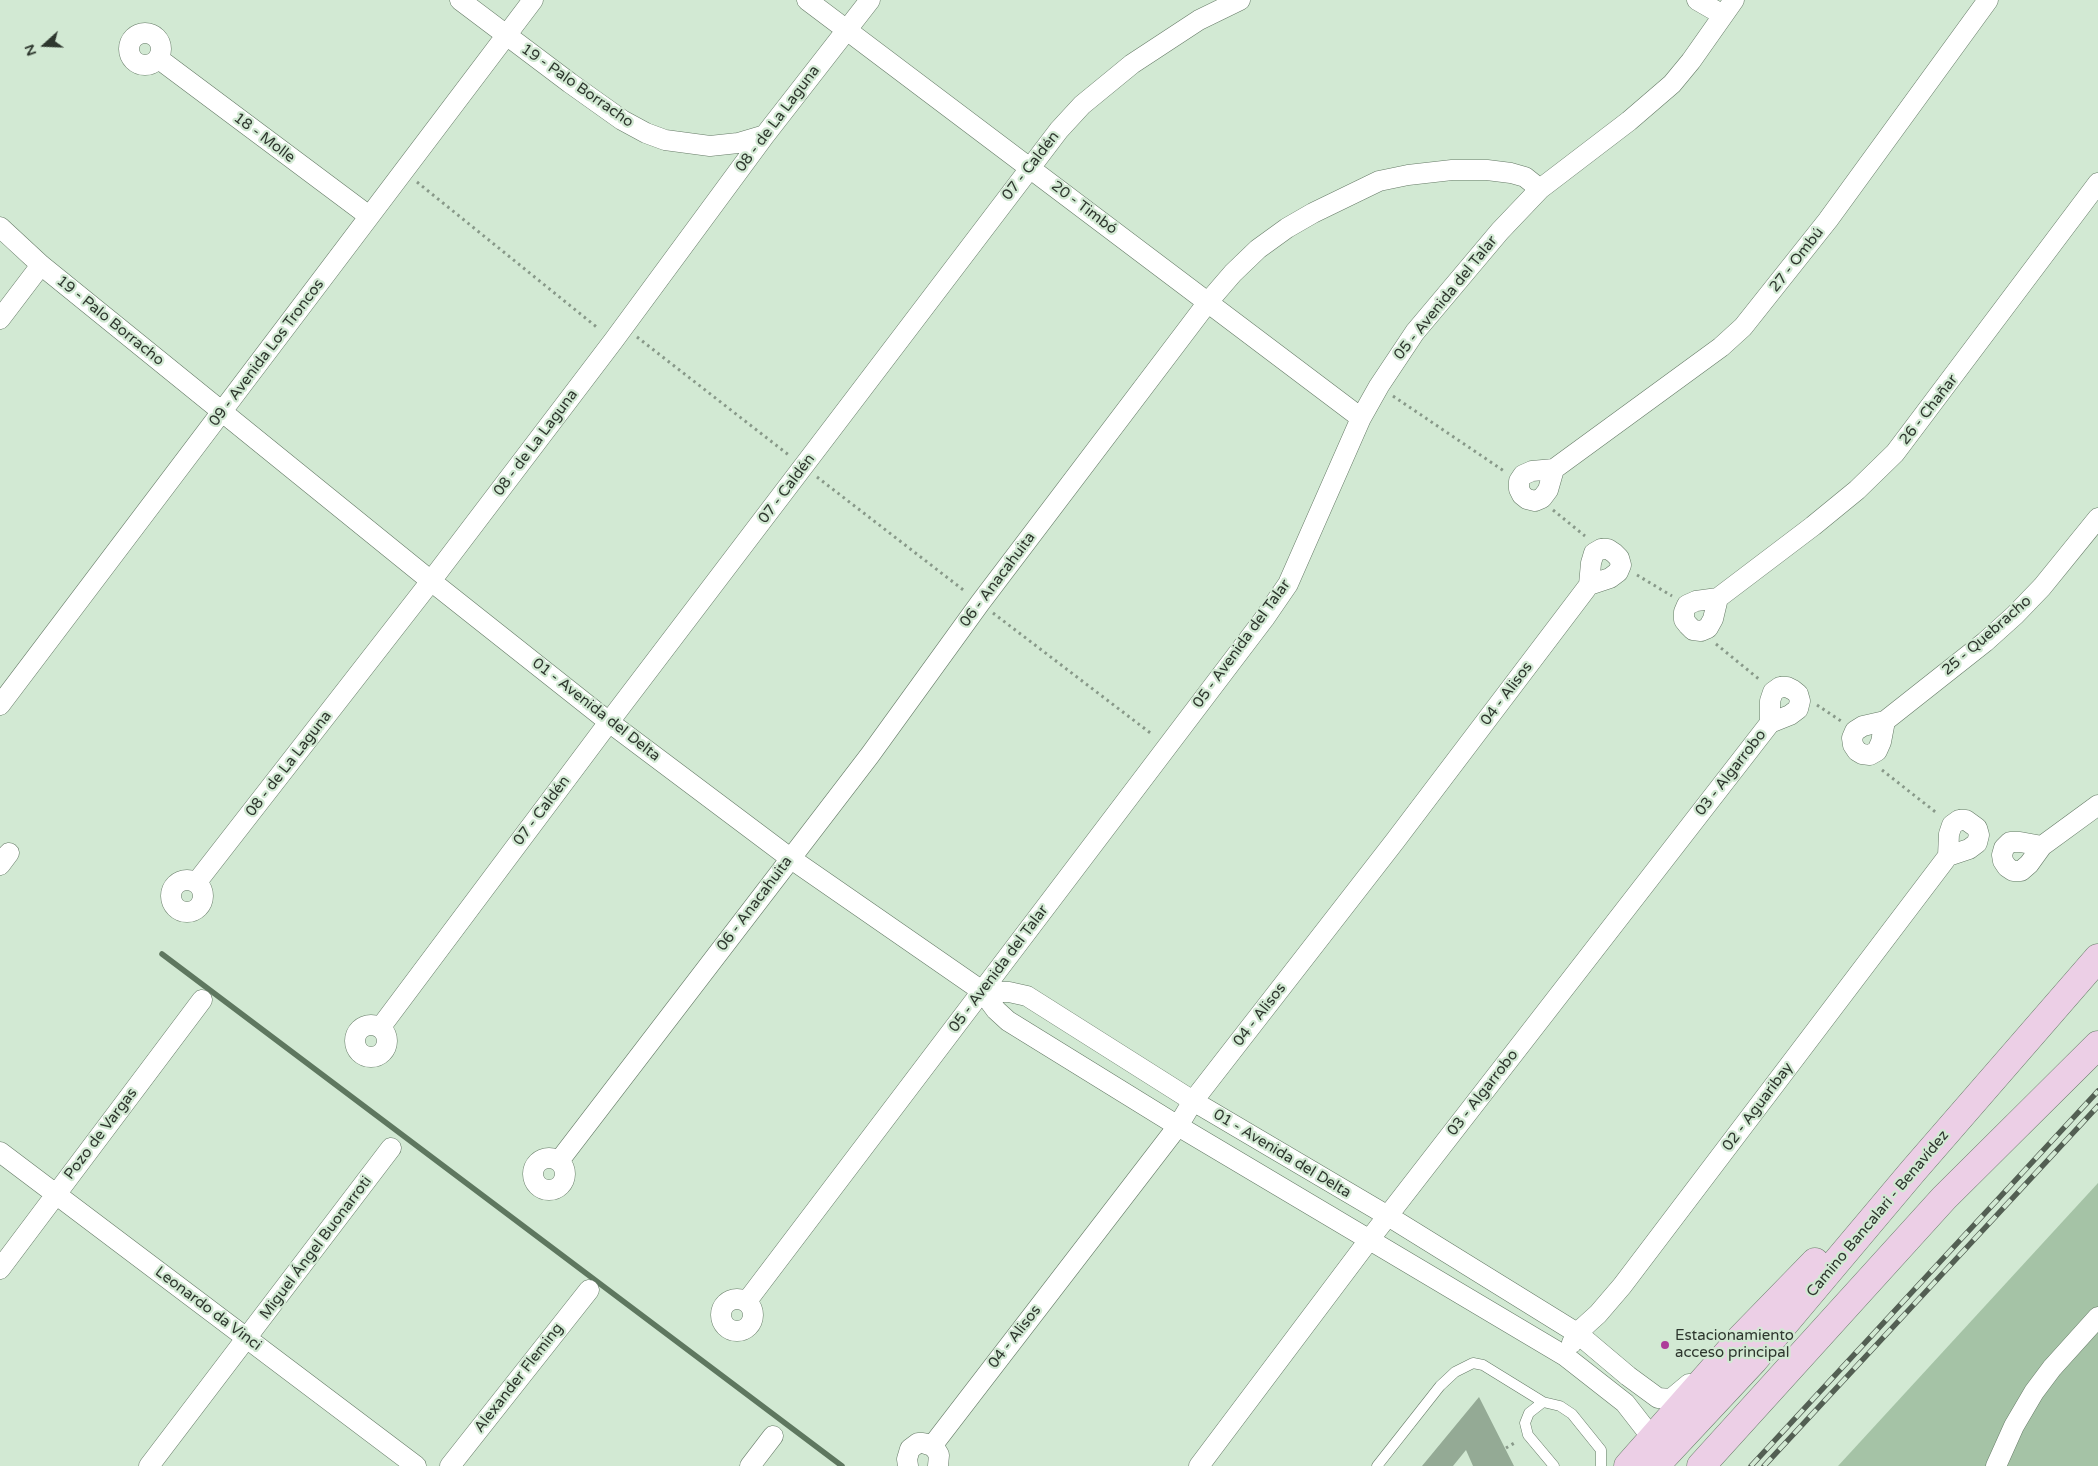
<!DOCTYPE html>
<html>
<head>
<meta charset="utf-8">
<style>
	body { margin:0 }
	#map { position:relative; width:2098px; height:1466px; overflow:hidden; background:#d2e9d3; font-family:"Varela Round",sans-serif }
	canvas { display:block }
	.north { position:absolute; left:20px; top:20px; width:50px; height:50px; -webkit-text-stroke:4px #d2e9d3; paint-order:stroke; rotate:250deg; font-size:14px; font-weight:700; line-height:20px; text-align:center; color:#2e372e }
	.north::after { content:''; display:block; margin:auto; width:18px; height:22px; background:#2e372e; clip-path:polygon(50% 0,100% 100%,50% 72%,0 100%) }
</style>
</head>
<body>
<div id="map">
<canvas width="2098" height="1466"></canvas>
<div class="north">N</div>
</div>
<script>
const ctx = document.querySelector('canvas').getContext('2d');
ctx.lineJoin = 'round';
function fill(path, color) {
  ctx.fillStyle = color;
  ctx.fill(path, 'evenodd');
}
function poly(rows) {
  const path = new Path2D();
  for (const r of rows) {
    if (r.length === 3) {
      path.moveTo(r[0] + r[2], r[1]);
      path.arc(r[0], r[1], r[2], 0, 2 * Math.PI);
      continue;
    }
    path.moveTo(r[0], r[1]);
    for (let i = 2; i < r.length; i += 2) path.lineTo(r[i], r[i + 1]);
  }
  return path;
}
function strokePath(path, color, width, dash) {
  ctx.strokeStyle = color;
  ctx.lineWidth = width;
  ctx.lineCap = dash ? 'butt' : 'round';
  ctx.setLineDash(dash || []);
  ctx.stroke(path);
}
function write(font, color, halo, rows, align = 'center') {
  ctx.font = font + ' "Varela Round",sans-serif';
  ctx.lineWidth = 4.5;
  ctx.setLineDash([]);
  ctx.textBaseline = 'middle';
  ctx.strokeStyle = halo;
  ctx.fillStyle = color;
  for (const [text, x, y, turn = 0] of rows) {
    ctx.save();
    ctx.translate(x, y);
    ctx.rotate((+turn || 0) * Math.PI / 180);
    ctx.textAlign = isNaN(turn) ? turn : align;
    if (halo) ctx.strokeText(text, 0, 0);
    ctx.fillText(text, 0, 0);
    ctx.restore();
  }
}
fill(poly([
	[2098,1183,2098,1466,1838,1466]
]), '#a5c3a6');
strokePath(poly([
	[162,954,842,1466]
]), '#5e775f', 5.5);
fill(poly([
	[1479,1397,1514,1466,1473,1466,1466,1450,1453,1466,1422,1466]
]), '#94aa95');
const lane = poly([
	[1543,1402,1529,1413,1525,1423,1528,1435,1554,1466],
	[1377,1466,1440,1386,1455,1372,1473,1363,1483,1365,1543,1402,1560,1406,1572,1414,1601,1450,1601,1466]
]);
const street = poly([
	[460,0,570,83,622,120,646,133,665,140,710,146,738,143,765,135],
	[807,0,1361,418],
	[1697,0,1723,15],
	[145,49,16],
	[159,59,369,216],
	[0,227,41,265,431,581,609,722,790,858,982,991,996,1010,1008,1021,1178,1126,1565,1356,1625,1403,1653,1439],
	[0,319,41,265],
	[1554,469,1721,347,1743,327,1828,220,1988,0],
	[1554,469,1548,490,1542,498,1535,501,1527,499,1522,495,1519,489,1519,481,1523,475,1532,471,1554,469],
	[1601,549,1608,549,1614,553,1619,558,1621,565,1618,572,1610,578,1589,585,1591,563,1594,553,1601,549],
	[1718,598,1813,526,1857,490,1895,453,2098,183],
	[1718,598,1713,619,1708,628,1701,631,1693,630,1688,625,1684,620,1684,612,1687,605,1696,601,1718,598],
	[1780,687,1787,687,1793,690,1798,694,1800,701,1798,709,1790,715,1770,723,1770,701,1773,692,1780,687],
	[0,705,533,0],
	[1885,721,1881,742,1877,751,1870,755,1862,754,1857,751,1853,745,1852,738,1855,731,1863,726,1885,721,1985,642,2015,615,2042,587,2098,518],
	[1959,820,1966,820,1977,828,1979,835,1977,843,1969,849,1948,856,1949,834,1952,825,1959,820],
	[2042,846,2020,842,2010,842,2004,848,2002,855,2003,861,2007,867,2013,871,2021,871,2029,864,2042,846,2098,805],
	[0,865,9,853],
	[187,896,16],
	[196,883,431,581,614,340,765,135,870,0],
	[982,991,1009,992,1027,996,1193,1101,1388,1216,1577,1333,1628,1376,1658,1398,1671,1399,1689,1384],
	[371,1041,16],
	[380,1028,609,722,1059,130,1082,105,1132,64,1199,20,1240,0],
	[0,1152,416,1466],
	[549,1174,16],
	[559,1161,870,755,980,603,1208,302,1233,273,1258,249,1287,228,1313,213,1379,181,1408,175,1452,170,1487,170,1511,173,1525,177,1540,189],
	[0,1269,202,1000],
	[737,1315,16],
	[747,1301,1264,619,1288,584,1361,418,1379,386,1415,332,1500,231,1540,189,1629,121,1672,84,1691,61,1734,0],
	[1572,1343,1577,1333,1598,1314,1622,1286,1948,856],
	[932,1446,1178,1126,1193,1101,1395,841,1589,585],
	[149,1466,391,1148],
	[450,1466,589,1290],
	[750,1466,773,1436],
	[908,1466,907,1459,910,1449,918,1443,923,1443,932,1446,936,1450,939,1455,938,1466],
	[1199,1466,1369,1240,1770,723],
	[1996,1466,2014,1426,2034,1392,2052,1368,2098,1317]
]);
const secondary = poly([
	[1628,1466,1741,1338,1815,1262],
	[1655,1466,1754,1360,1913,1171,2098,958],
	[1701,1466,1944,1198,2098,1045]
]);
strokePath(lane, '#657a66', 11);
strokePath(street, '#657a66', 21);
strokePath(secondary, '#657a66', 29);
strokePath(poly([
	[417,182,599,329],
	[637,337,790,456],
	[1393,396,1504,471],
	[817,477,966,592],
	[1553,510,1585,536],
	[1637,575,1672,596],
	[993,613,1153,735],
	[1716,644,1760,680],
	[1817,705,1841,721],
	[1882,770,1938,814],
	[1506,1448,1516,1442]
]), '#889989', 3, [2.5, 4]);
strokePath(lane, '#fff', 10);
strokePath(street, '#fff', 20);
strokePath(secondary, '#eccfe6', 28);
const rail = poly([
	[1751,1466,2098,1091],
	[1764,1466,2098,1106]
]);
strokePath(rail, '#535f53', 5.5);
strokePath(rail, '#d2e9d3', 4, [11]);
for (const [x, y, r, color] of [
	[1665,1345,5,"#ad3d99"]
]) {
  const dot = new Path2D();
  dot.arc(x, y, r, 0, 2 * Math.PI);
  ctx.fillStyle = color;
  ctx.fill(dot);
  strokePath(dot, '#d2e9d3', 2);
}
write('15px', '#2e372e', '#d2e9d3', [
	["19 - Palo Borracho",577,86,35],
	["08 - de La Laguna",778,119,-53],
	["18 - Molle",264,138,37],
	["07 - Caldén",1031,166,-52],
	["20 - Timbó",1084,208,37],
	["27 - Ombú",1797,260,-52],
	["05 - Avenida del Talar",1446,298,-51],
	["19 - Palo Borracho",110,321,39],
	["09 - Avenida Los Troncos",267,353,-53],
	["26 - Chañar",1929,410,-52],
	["08 - de La Laguna",536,443,-53],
	["07 - Caldén",787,489,-53],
	["06 - Anacahuita",998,580,-53],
	["25 - Quebracho",1987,636,-41],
	["05 - Avenida del Talar",1242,644,-54],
	["04 - Alisos",1507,694,-53],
	["01 - Avenida del Delta",596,710,38],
	["08 - de La Laguna",289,764,-52],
	["03 - Algarrobo",1731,773,-52],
	["07 - Caldén",542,811,-53],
	["06 - Anacahuita",755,904,-53],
	["05 - Avenida del Talar",999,969,-53],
	["04 - Alisos",1260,1015,-52],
	["03 - Algarrobo",1483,1093,-52],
	["02 - Aguaribay",1758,1107,-53],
	["Pozo de Vargas",101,1134,-53],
	["01 - Avenida del Delta",1282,1154,31],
	["Camino Bancalari - Benavídez",1878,1214,-50],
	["Miguel Ángel Buonarroti",316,1248,-53],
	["Leonardo da Vinci",208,1309,37],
	["04 - Alisos",1015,1337,-52],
	["Alexander Fleming",519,1378,-52]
]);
write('15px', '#2e372e', '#d2e9d3', [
	["Estacionamiento",1675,1336],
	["acceso principal",1675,1353]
], 'left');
</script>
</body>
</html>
